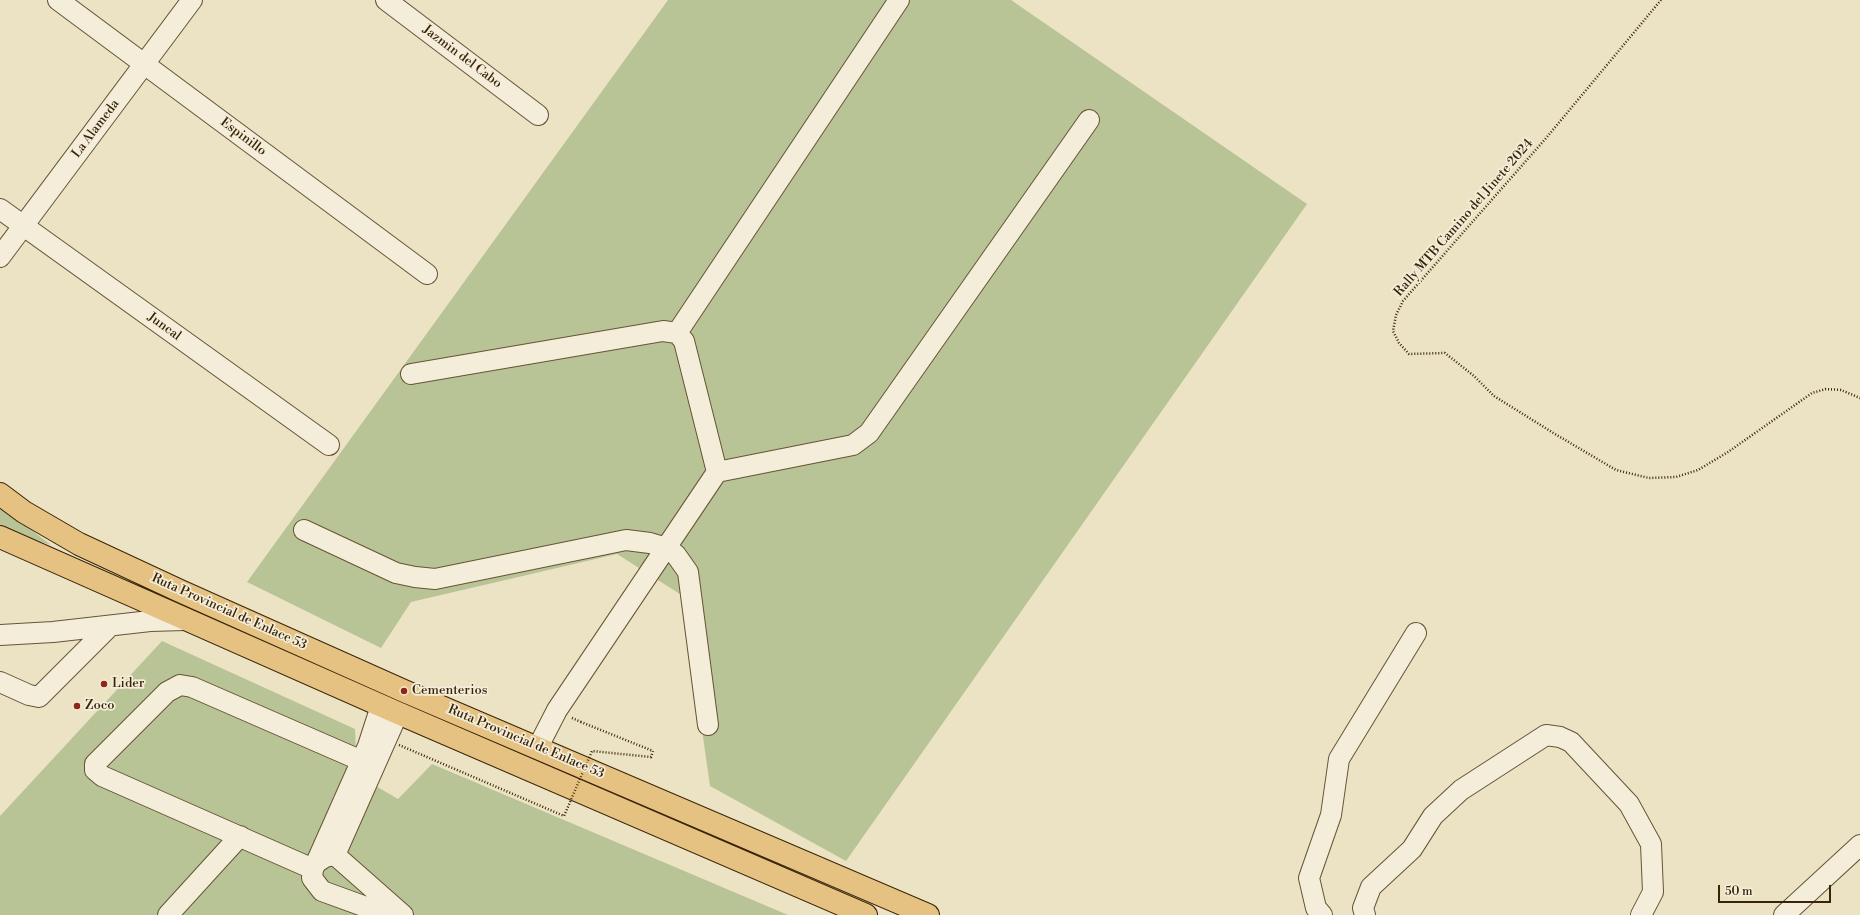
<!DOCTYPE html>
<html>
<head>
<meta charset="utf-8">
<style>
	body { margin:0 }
	#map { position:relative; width:1860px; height:915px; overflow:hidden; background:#ece3c5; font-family:"Libre Bodoni",serif }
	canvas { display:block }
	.scale { position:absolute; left:1718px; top:885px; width:113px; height:18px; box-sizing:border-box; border:2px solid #392407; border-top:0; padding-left:5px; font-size:12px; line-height:14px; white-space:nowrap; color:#392407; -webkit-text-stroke:3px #f3edd9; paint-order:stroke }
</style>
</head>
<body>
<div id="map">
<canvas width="1860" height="915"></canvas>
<div class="scale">50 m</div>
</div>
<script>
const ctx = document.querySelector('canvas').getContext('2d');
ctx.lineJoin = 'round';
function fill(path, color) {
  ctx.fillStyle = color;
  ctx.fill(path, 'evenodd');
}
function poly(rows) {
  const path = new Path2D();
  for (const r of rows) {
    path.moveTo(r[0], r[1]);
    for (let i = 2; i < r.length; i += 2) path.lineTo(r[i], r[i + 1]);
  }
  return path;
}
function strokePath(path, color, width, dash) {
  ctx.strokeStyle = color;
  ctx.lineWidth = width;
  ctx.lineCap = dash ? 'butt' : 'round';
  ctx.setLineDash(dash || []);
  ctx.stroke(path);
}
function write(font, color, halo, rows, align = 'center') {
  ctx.font = font + ' "Libre Bodoni",serif';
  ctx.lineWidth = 3.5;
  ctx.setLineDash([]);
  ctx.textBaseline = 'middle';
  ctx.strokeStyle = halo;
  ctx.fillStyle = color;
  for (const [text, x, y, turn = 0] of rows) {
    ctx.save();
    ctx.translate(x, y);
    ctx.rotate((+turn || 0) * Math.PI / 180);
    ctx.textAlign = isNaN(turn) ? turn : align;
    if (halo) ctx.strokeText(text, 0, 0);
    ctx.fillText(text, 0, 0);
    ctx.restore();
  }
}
fill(poly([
	[668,0,1011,0,1307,204,846,861,710,786,683,596,617,554,411,602,381,648,247,582],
	[0,506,51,545,0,528],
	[162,641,355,729,357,775,398,799,432,764,788,915,0,915,0,816]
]), '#b8c495');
const minor = poly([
	[58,0,427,274],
	[386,0,538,115],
	[0,209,329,445],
	[0,257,192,0],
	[677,333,899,0],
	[411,374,663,331,677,333,684,341,717,472],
	[304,530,396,573,415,577,435,579,626,540,650,543,667,548,676,555,688,572,708,725],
	[0,635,53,632,150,621,185,620],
	[0,682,29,695,39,697,110,626],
	[538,747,557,710,717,472,853,445,869,433,1089,120],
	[335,855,398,713],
	[316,863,368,746,381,706],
	[313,869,102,776,95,770,95,764,167,692,180,685,192,687,362,761],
	[168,915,240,836],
	[388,915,322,891,312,878,313,869,316,863,325,857,335,855,403,915],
	[1322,915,1316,908,1309,878,1331,815,1339,759,1416,633],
	[1365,915,1363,908,1371,887,1412,849,1433,816,1461,790,1546,735,1560,737,1571,742,1629,804,1651,844,1653,892,1641,915],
	[1784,915,1860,845]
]);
const major = poly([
	[0,494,24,512,79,544,180,591,404,691,928,915],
	[0,537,398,713,866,915]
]);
strokePath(minor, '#665436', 22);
strokePath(major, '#392407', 24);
strokePath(poly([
	[1661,0,1547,137,1403,301,1396,315,1393,331,1399,343,1409,354,1445,353,1474,376,1494,396,1555,434,1616,470,1649,478,1676,477,1698,470,1728,452,1812,393,1826,389,1841,390,1860,398],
	[572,718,581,722]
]), '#392407', 2.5, [1, 2]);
strokePath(minor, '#f3edd9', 20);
strokePath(major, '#e6c282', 22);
strokePath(poly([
	[399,745,564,816,592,751,651,757,653,751,581,722]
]), '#392407', 2.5, [1, 2]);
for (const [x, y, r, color] of [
	[104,684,4,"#8f2418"],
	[404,691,4,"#8f2418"],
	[77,706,4,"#8f2418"]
]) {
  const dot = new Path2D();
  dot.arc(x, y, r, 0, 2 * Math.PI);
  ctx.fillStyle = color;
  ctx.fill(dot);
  strokePath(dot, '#f3edd9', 1.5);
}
write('13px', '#392407', '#f3edd9', [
	["Jazmin del Cabo",462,57,37],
	["La Alameda",96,129,-53],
	["Espinillo",243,137,37],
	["Rally MTB Camino del Jinete 2024",1464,218,-49],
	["Juncal",164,327,36],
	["Ruta Provincial de Enlace 53",229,612,24],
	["Ruta Provincial de Enlace 53",526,742,23]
]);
write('13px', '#392407', '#f3edd9', [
	["Lider",112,684],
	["Cementerios",412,691],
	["Zoco",85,706]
], 'left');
</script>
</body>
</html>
